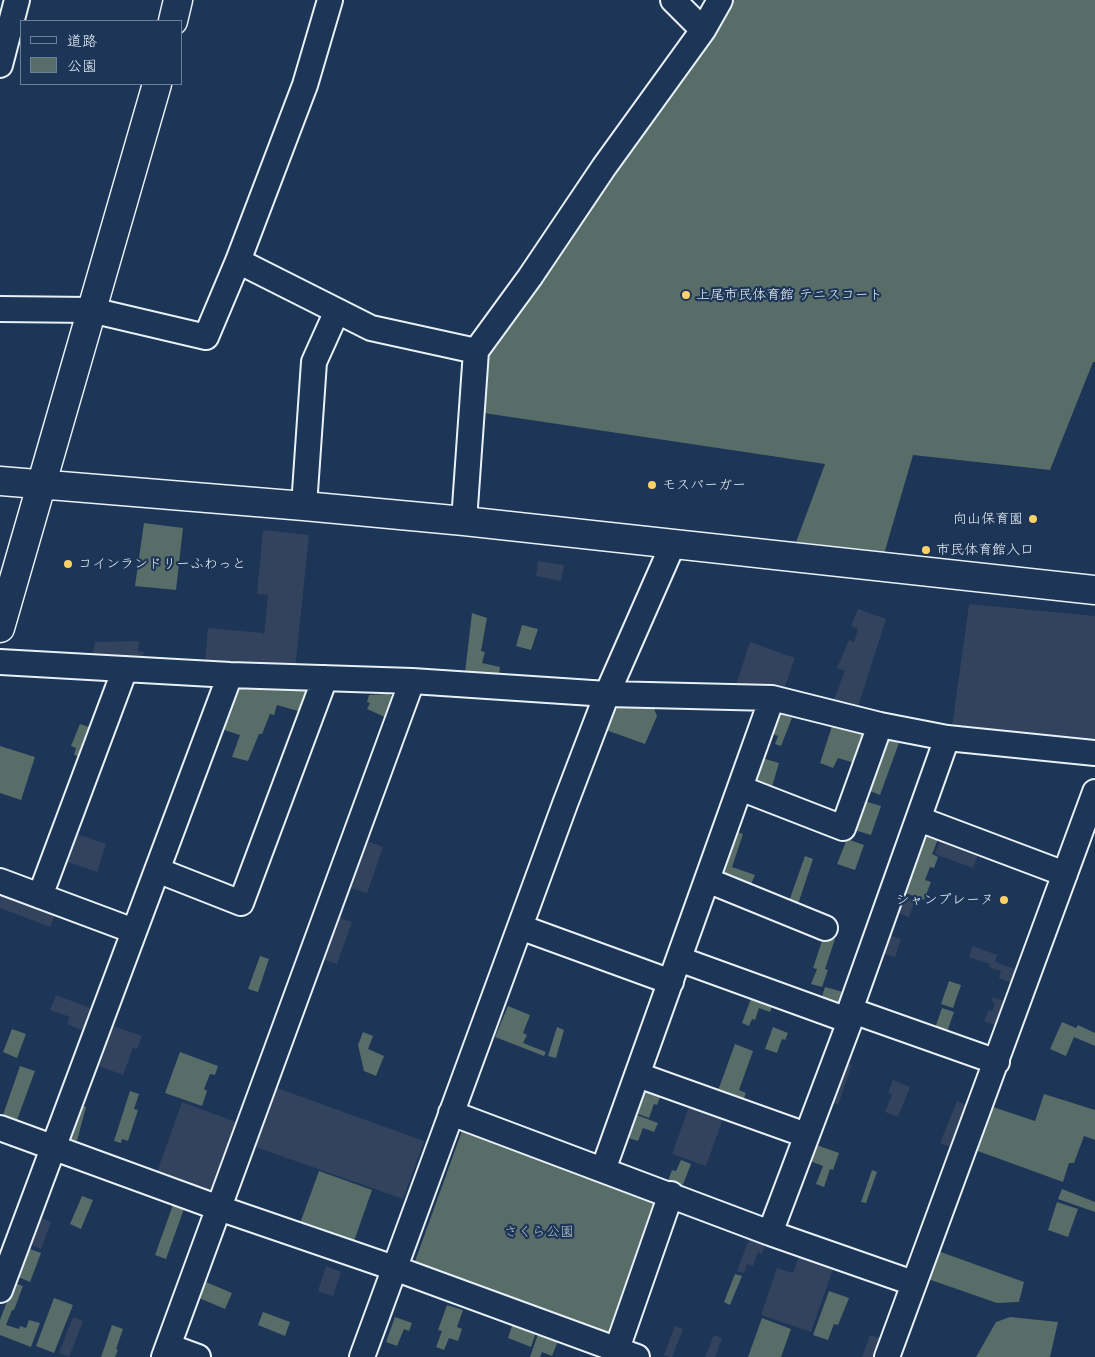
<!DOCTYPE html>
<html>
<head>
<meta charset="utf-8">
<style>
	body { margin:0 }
	#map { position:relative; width:1095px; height:1357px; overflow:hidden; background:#1d3557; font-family:"Shantell Sans","Klee One",sans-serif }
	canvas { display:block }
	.legend { position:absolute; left:20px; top:20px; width:162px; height:65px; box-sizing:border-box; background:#1d3557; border:1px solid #6e8097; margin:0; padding:6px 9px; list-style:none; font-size:15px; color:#e8f1f8 }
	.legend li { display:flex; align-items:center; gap:10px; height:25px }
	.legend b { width:25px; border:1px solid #6e8097 }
</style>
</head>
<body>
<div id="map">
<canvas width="1095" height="1357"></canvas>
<ul class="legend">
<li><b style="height:6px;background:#1d3557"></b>道路</li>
<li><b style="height:14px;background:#586c68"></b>公園</li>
</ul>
</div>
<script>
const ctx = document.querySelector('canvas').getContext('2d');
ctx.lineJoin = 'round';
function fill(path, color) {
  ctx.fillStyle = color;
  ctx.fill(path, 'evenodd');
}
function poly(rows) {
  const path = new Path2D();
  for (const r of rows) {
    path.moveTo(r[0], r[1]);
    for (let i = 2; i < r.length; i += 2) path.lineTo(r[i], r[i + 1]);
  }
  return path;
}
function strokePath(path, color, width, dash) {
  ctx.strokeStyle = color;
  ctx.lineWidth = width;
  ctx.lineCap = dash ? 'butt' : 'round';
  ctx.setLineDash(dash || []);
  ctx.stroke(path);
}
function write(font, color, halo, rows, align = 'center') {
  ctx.font = font + ' "Shantell Sans","Klee One",sans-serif';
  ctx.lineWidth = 4.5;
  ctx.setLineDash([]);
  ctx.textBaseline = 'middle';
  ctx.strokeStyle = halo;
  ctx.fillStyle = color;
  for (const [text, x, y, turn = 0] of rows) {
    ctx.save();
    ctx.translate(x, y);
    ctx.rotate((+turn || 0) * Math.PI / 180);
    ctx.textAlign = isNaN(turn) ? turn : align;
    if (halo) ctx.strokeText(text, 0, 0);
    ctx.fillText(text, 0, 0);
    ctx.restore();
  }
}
fill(poly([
	[263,530,309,535,295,670,205,662,208,628,263,633,264,636,268,595,257,594],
	[538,561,564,565,561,581,536,576],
	[969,604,1095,616,1095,743,952,727],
	[858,609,886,619,857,710,832,704,845,671,837,668,849,640,854,642,858,629,851,626],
	[139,641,138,651,144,652,142,660,92,658,95,642],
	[750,642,795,658,782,695,735,688],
	[74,833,106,844,97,872,65,861],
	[941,837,979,852,973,868,935,854],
	[364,840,383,847,367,893,347,887],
	[0,889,57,910,50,927,0,908],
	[899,894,915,900,909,917,893,911],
	[337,917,352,922,337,964,322,959],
	[885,934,901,939,895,957,879,952],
	[973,946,997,955,995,962,1020,971,1015,984,999,978,1001,971,989,967,990,964,969,957],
	[56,995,93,1009,84,1031,67,1024,70,1017,50,1010],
	[993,997,1009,1003,1000,1027,984,1021,989,1010,992,1011,995,1003,991,1001],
	[113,1026,142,1036,137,1049,133,1048,123,1075,99,1066],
	[840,1061,852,1065,838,1105,826,1101],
	[893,1080,910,1087,898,1117,885,1112,892,1095,888,1093],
	[274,1087,424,1141,403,1199,253,1146],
	[957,1101,969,1106,952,1148,940,1143],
	[182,1102,241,1124,217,1188,199,1191,156,1175],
	[690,1104,724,1116,706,1166,672,1154],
	[39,1217,51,1222,41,1249,29,1244],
	[750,1237,766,1242,762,1254,758,1252,753,1266,747,1264,744,1273,737,1271],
	[800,1254,834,1266,811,1332,761,1315,777,1268,793,1273],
	[326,1266,341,1272,333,1296,318,1291],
	[73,1317,83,1321,69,1357,59,1353],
	[675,1326,683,1329,672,1357,670,1357,664,1355],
	[714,1335,722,1338,715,1357,705,1357],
	[870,1335,883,1339,876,1357,862,1357]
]), '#33435e');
fill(poly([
	[728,0,1095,0,1095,362,1093,362,1050,470,913,455,884,554,795,545,825,464,477,412,485,360,716,26],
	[144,523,183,528,176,590,135,586],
	[472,613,487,618,481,651,485,652,482,663,500,667,499,674,465,673],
	[522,625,538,629,531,650,516,646],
	[245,685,307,689,312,696,305,713,277,705,274,715,270,714,262,734,259,734,248,761,232,757,240,735,221,729,238,688],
	[389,694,395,699,387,718,367,709,370,703,367,702,369,695],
	[631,703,653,706,657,716,645,744,606,730,614,709],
	[778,712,792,718,781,746,775,744,778,736,770,733],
	[80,724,95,729,84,758,74,755,76,748,71,746],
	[832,726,864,734,861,765,838,758,833,768,820,763],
	[884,741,893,741,899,743,880,795,867,790],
	[0,746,35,757,21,800,0,793],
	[762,758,779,763,771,790,754,785],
	[864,801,881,806,871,835,854,830],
	[735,831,743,834,732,867,755,875,749,889,720,876],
	[926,832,939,837,932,854,938,857,934,868,930,867,925,880,931,882,924,900,900,891,921,836],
	[847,839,864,845,855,870,837,864],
	[805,856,813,859,797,907,788,904],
	[824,935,835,939,825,969,828,970,822,987,811,984,817,969,813,968],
	[260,956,269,959,258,992,248,989],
	[949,981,961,985,953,1008,941,1004],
	[825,987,847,993,841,1009,819,1006],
	[752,996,773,1004,770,1012,759,1008,755,1020,752,1019,749,1026,742,1023],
	[508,1006,530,1015,523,1033,527,1035,523,1043,546,1052,544,1056,495,1037],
	[942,1008,954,1012,946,1035,934,1031],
	[1062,1022,1076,1028,1078,1025,1095,1033,1095,1046,1074,1037,1066,1056,1050,1049],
	[557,1027,564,1030,556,1058,548,1056],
	[773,1027,788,1033,785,1040,782,1039,777,1053,765,1049],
	[12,1029,26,1034,17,1058,3,1052],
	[363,1032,373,1036,368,1049,384,1056,376,1076,364,1071,358,1045],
	[735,1044,753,1051,739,1090,746,1093,741,1106,716,1096],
	[180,1052,218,1066,215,1075,210,1074,204,1089,207,1091,202,1106,165,1093],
	[20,1066,35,1071,17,1120,3,1115],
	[645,1089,661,1095,657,1105,654,1104,649,1118,636,1113],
	[130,1091,139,1094,134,1109,138,1110,128,1141,122,1139,121,1143,114,1141],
	[1044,1094,1095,1110,1095,1140,1084,1136,1074,1163,1069,1163,1063,1182,975,1150,990,1106,1035,1121],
	[78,1104,86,1107,77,1141,68,1138],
	[637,1115,658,1123,654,1132,643,1128,638,1141,628,1138],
	[463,1128,664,1200,615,1336,414,1264],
	[811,1143,839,1153,833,1170,830,1169,824,1187,816,1184,823,1166,805,1159],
	[681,1160,691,1164,682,1187,668,1181,672,1170,676,1171],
	[872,1170,877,1172,866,1203,861,1202],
	[319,1171,372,1190,353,1244,299,1226],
	[1062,1189,1095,1202,1095,1212,1058,1199],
	[82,1196,93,1200,81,1229,70,1224],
	[174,1202,185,1206,166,1259,155,1255],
	[1057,1202,1078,1209,1068,1237,1048,1230],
	[27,1248,41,1253,30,1282,16,1276],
	[938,1251,1024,1282,1019,1302,997,1303,928,1279],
	[735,1274,742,1276,730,1305,724,1302],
	[206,1282,232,1293,225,1309,199,1298],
	[14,1283,23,1286,14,1310,12,1310,6,1325,19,1329,20,1326,26,1328,29,1320,40,1323,31,1347,0,1335,0,1320],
	[829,1291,849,1298,838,1325,834,1324,828,1340,813,1335],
	[54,1298,73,1305,54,1353,36,1346],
	[447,1305,463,1310,457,1327,462,1329,458,1341,449,1338,444,1350,436,1347,442,1331,438,1330],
	[263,1312,290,1322,285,1336,258,1325],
	[395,1317,412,1323,409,1331,404,1329,397,1346,386,1342],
	[1010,1317,1058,1322,1050,1357,976,1357,996,1322],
	[762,1318,791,1329,781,1357,748,1357],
	[513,1323,536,1332,531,1347,508,1338],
	[112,1325,123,1329,116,1349,118,1350,115,1357,101,1357],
	[538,1334,558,1341,552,1356,542,1352,540,1357,530,1357]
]), '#586c68');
const minor = poly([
	[673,0,703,30],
	[0,65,17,0],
	[238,261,371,328,476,351],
	[0,309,91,310,206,337,238,261,305,85,330,0],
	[304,506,314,362,337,311],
	[464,521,476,351,530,277,604,167,703,30,720,0],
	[0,662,230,675,412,681,607,694,772,698,880,725,947,738,1095,753],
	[740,788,843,828,880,725],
	[919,819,1065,874],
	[157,870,241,903,325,678],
	[707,880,825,928],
	[0,881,134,931],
	[40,896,125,669],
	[520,927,671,982],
	[679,959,850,1021],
	[850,1010,997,1062],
	[638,1075,806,1135],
	[451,1113,770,1233,913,1283],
	[0,1128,219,1208,394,1268,637,1357],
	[603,1170,772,698],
	[770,1233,850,1021,850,1010,947,738],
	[0,1290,230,675],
	[168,1346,198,1357],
	[617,1349,671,1194],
	[164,1357,412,681],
	[362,1357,565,804,607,694,673,544],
	[887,1357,1095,792]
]);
const tertiary = poly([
	[173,21,178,0],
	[0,481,304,506,464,521,1095,590],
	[0,628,157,84]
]);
strokePath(minor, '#e8f1f8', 28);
strokePath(tertiary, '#e8f1f8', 31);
strokePath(minor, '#1d3557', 24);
strokePath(tertiary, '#1d3557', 28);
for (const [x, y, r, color] of [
	[686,295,5,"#ffd166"],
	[652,485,5,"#ffd166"],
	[1033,519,5,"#ffd166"],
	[926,550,5,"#ffd166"],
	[68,564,5,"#ffd166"],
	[1004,900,5,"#ffd166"]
]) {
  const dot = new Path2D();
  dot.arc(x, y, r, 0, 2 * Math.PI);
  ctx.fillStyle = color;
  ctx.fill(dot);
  strokePath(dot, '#1d3557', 2);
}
write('14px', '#e8f1f8', '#1d3557', [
	["上尾市民体育館 テニスコート",696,295],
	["モスバーガー",662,485],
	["向山保育園",1023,519,"right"],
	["市民体育館入口",936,550],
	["コインランドリーふわっと",78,564],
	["シャンプレーヌ",994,900,"right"]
], 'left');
write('14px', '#b6c2c6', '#1d3557', [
	["さくら公園",539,1232]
]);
</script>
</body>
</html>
